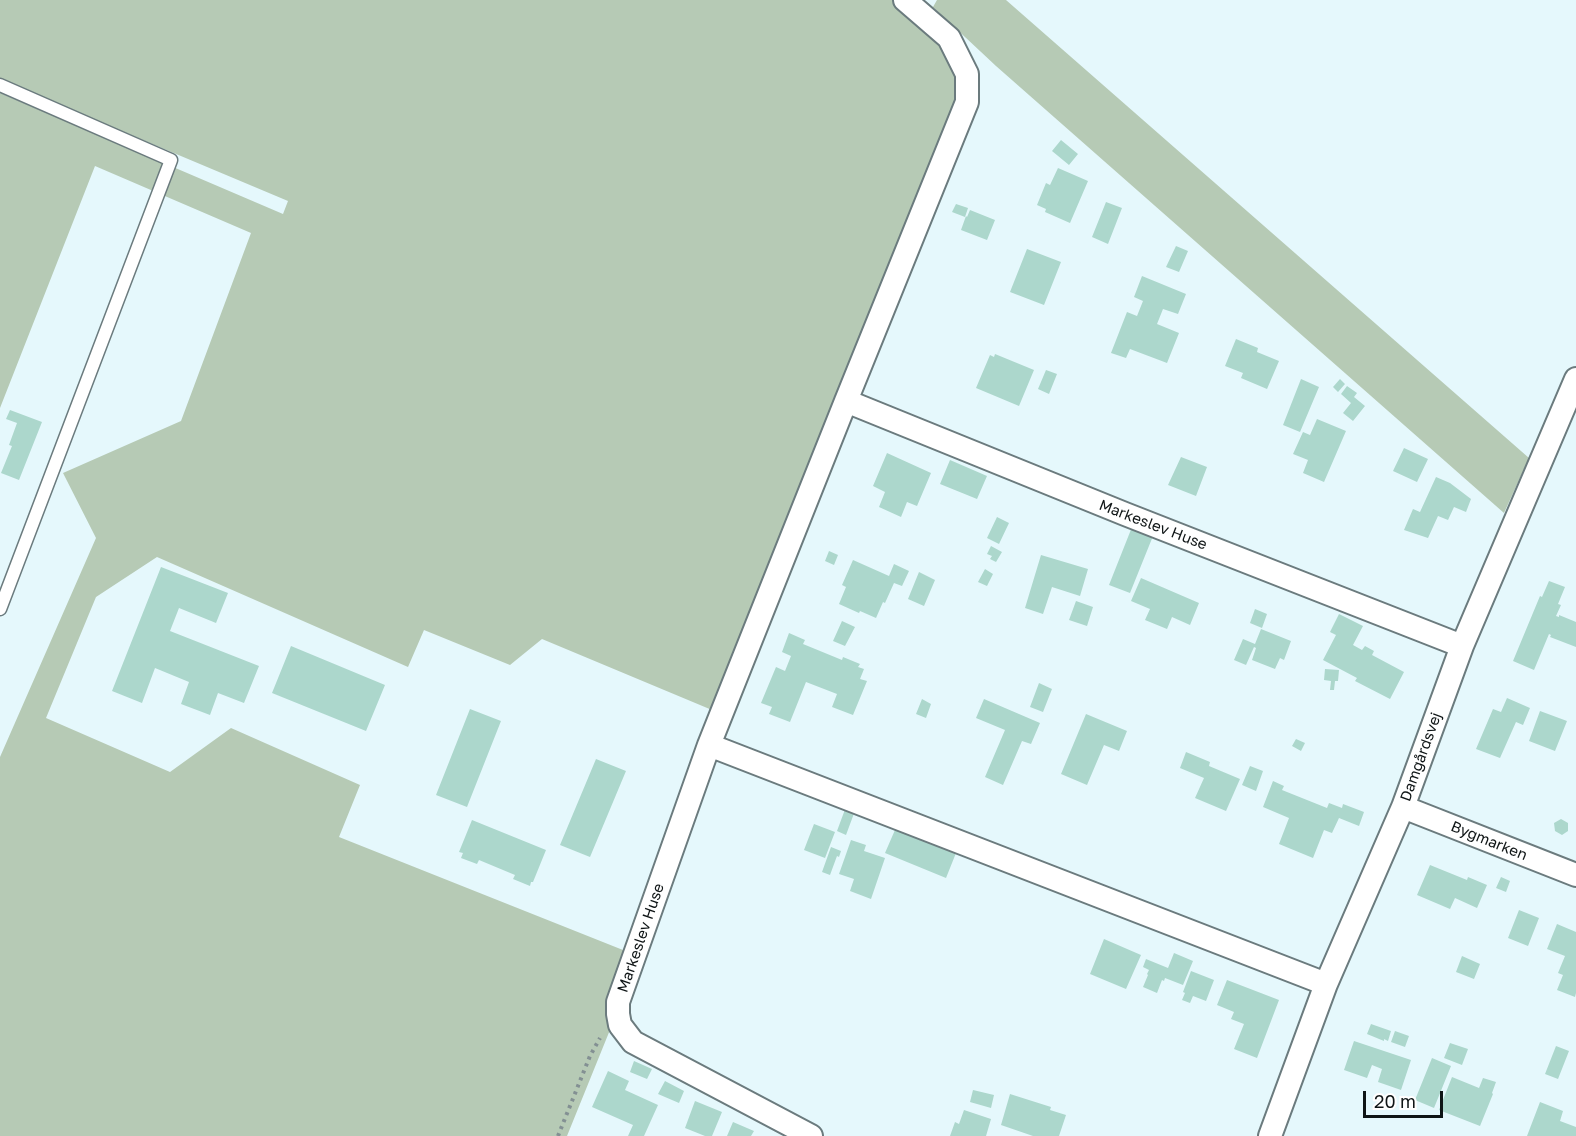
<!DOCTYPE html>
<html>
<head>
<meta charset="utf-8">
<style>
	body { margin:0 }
	#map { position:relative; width:1576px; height:1136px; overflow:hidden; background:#e5f8fc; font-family:"Golos Text",sans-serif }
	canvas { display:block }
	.scale { position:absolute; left:1363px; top:1091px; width:80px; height:27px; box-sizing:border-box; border:3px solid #0f1516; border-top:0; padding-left:8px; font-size:18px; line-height:21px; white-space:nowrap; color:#0f1516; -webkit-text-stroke:4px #fff; paint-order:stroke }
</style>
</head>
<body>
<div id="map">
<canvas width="1576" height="1136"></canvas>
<div class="scale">20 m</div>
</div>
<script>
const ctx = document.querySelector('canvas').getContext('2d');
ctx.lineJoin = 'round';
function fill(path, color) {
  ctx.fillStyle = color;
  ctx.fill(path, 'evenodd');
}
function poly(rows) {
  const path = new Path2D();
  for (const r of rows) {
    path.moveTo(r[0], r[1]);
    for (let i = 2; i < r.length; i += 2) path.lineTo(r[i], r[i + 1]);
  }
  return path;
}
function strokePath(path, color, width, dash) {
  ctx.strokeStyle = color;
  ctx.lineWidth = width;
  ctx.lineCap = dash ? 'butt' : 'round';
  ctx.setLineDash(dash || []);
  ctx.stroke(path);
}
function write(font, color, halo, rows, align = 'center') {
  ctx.font = font + ' "Golos Text",sans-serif';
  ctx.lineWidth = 4.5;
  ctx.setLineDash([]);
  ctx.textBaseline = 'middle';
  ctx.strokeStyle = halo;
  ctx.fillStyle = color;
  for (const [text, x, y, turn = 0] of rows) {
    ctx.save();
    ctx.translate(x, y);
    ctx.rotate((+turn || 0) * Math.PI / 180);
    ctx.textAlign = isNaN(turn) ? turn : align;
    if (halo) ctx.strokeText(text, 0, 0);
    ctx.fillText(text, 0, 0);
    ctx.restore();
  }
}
fill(poly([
	[0,0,894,0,947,52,957,73,958,103,712,710,542,639,510,665,424,630,408,667,157,557,96,597,46,718,170,772,231,728,360,785,339,837,628,952,614,1020,567,1136,0,1136,0,757,96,538,63,473,181,421,251,233,95,166,0,408,0,93,283,214,288,201,0,80],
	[916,0,924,0,933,7,937,0,1006,0,1529,458,1504,513,996,66,934,8,930,12]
]), '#b6cab5');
fill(poly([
	[1061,140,1078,154,1069,165,1052,151],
	[1058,168,1088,181,1070,223,1045,212,1046,209,1037,205,1046,183,1050,185],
	[1106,202,1122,208,1108,244,1092,237],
	[956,204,968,208,965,217,952,212],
	[970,210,995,220,987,240,961,230,966,216,967,217],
	[1176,246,1188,251,1179,272,1166,267],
	[1027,249,1061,262,1044,305,1010,292],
	[1142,276,1186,294,1178,314,1163,309,1157,324,1179,333,1167,363,1130,349,1126,358,1111,353,1127,312,1137,316,1143,301,1134,297],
	[1236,339,1258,348,1257,352,1279,361,1267,389,1241,378,1243,373,1225,366],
	[995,354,1034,370,1019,406,976,388,990,355,994,357],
	[1046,370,1057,374,1049,394,1038,389],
	[1301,379,1319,387,1300,432,1283,425],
	[1340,379,1345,384,1338,392,1333,387],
	[1347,386,1357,393,1354,397,1365,406,1353,421,1343,413,1351,403,1341,394],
	[10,410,42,422,19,480,1,473,12,446,9,445,17,423,6,419],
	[1317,419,1346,431,1324,482,1303,473,1308,460,1293,454,1303,432,1310,435],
	[1404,448,1428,459,1417,482,1393,471],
	[887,453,931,473,917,506,907,502,901,517,879,507,885,492,873,486],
	[1181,457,1207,467,1196,496,1168,485],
	[950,460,987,476,977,499,940,484],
	[1436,477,1450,483,1471,499,1466,512,1454,507,1448,520,1438,516,1428,538,1404,530,1413,509,1420,512],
	[997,517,1009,523,999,544,987,538],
	[1132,527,1153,536,1130,593,1109,585],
	[991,546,1002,552,996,562,990,559,992,556,987,554],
	[829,551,838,555,834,565,825,561],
	[1041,555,1088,569,1080,596,1052,587,1043,614,1025,608],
	[853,560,889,576,894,564,909,571,902,586,894,583,885,603,883,602,876,618,860,611,859,613,839,604,846,587,842,585],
	[161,567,228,593,216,623,179,608,170,631,259,666,244,703,218,693,210,715,181,704,189,682,155,668,142,703,112,691],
	[985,569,993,574,987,586,978,582],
	[919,572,935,580,924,606,908,599],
	[1141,578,1199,603,1190,625,1172,617,1167,629,1145,620,1150,609,1131,601],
	[1549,581,1565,587,1558,604,1561,605,1556,616,1559,617,1559,615,1576,622,1576,647,1550,637,1551,635,1549,634,1534,670,1513,661,1540,596,1542,597],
	[1076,601,1093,607,1087,626,1069,620],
	[1255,609,1267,614,1262,628,1250,623],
	[1339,614,1363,626,1353,645,1362,650,1365,646,1374,651,1372,655,1404,672,1390,699,1355,681,1357,678,1323,660,1336,635,1330,632],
	[842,621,855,627,845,646,833,641],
	[1261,629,1291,641,1284,660,1280,658,1275,669,1252,660,1256,648,1254,647,1246,665,1234,660,1243,639,1255,644],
	[789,633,805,640,803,644,842,660,843,657,860,664,858,667,864,669,860,679,867,681,853,715,832,707,837,694,806,682,790,722,769,714,772,707,761,703,776,667,785,671,791,656,782,652],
	[291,646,385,685,366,731,272,693],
	[1325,669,1339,670,1338,681,1335,681,1334,690,1330,690,1331,681,1324,680],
	[1039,683,1052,689,1043,712,1030,707],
	[1507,698,1530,708,1523,725,1516,722,1500,758,1476,749,1493,709,1501,712],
	[922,699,931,704,926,718,916,714],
	[984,699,1040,723,1031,744,1022,741,1003,785,985,777,1005,730,976,718],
	[470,709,501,721,467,807,436,795],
	[1540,711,1567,721,1555,751,1529,741],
	[1086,714,1127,731,1119,751,1104,745,1087,785,1061,774],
	[1296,739,1305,743,1301,751,1292,746],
	[1186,752,1210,762,1209,766,1240,779,1226,811,1195,798,1204,778,1180,768],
	[596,759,626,771,590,857,560,845],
	[1250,766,1263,771,1256,791,1242,785],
	[1273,781,1284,786,1282,790,1327,808,1329,803,1342,808,1343,804,1364,812,1359,826,1339,818,1332,833,1324,830,1313,858,1279,844,1289,818,1263,807],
	[847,804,856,808,846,835,837,831],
	[1561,819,1568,823,1568,831,1562,835,1555,831,1554,823],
	[472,820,546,850,533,882,531,882,530,886,513,879,515,875,479,860,477,864,461,858,463,853,459,852],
	[898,823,958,848,946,878,885,853],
	[814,824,835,832,825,858,804,850],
	[851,840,866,845,864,851,885,858,871,899,850,891,854,879,839,874],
	[831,847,841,851,839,857,837,856,830,875,822,872],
	[1430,865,1467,880,1468,877,1487,885,1477,908,1455,898,1450,909,1417,895],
	[1501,877,1510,881,1506,892,1496,888],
	[1519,910,1539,918,1528,946,1508,938],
	[1557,924,1576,932,1576,993,1575,997,1557,990,1563,975,1558,973,1565,956,1547,949],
	[1104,939,1141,955,1126,989,1090,974],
	[1174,953,1193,961,1183,985,1165,978,1164,981,1162,980,1157,993,1143,987,1148,975,1147,974,1149,970,1143,967,1146,959,1168,968],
	[1462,956,1480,964,1474,979,1456,972],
	[1191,971,1214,980,1206,1001,1193,996,1190,1003,1182,1000,1185,993,1183,992],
	[1227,980,1279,1000,1257,1058,1234,1049,1244,1024,1231,1019,1234,1012,1217,1005],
	[1371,1024,1391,1031,1388,1041,1384,1039,1384,1041,1367,1034],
	[1395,1031,1409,1036,1405,1047,1391,1042],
	[1354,1041,1411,1060,1401,1090,1378,1082,1382,1069,1372,1065,1367,1078,1344,1070],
	[1450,1043,1468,1049,1462,1065,1444,1058],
	[1556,1046,1569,1051,1558,1079,1545,1074],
	[1432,1058,1451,1066,1434,1108,1415,1100],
	[634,1061,652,1069,647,1079,630,1072],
	[608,1071,629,1081,625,1090,658,1105,644,1136,628,1136,633,1125,592,1107],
	[1452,1077,1479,1088,1483,1078,1496,1082,1492,1093,1493,1094,1480,1126,1439,1110],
	[665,1081,684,1091,679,1103,658,1094],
	[973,1090,994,1095,991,1108,970,1102],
	[1010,1094,1051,1107,1050,1110,1066,1115,1059,1136,1033,1136,1001,1125],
	[695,1101,722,1112,712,1136,705,1136,685,1128],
	[1540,1102,1563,1111,1560,1121,1576,1127,1576,1136,1527,1136],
	[964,1110,991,1119,986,1136,950,1136,955,1122,959,1124],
	[733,1122,754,1131,751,1136,727,1136]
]), '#acd7cc');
const lane = poly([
	[0,85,171,160,0,609]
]);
const street = poly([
	[846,401,1125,514,1462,646],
	[709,745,1326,984],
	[1403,807,1576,875],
	[811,1136,633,1042,620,1025,618,1014,618,1002,709,745,846,401,967,102,967,74,949,38,905,0],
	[1270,1136,1326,984,1403,807,1462,646,1576,379]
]);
strokePath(lane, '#6b7b7e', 15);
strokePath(street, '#6b7b7e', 26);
strokePath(poly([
	[558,1136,590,1056,600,1038]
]), '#839093', 4, [3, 4.5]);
strokePath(lane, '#fff', 12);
strokePath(street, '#fff', 22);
write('15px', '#0f1516', '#fff', [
	["Markeslev Huse",1153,525,21],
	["Damgårdsvej",1421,757,-70],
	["Bygmarken",1489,841,22],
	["Markeslev Huse",641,938,-71]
]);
</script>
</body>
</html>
